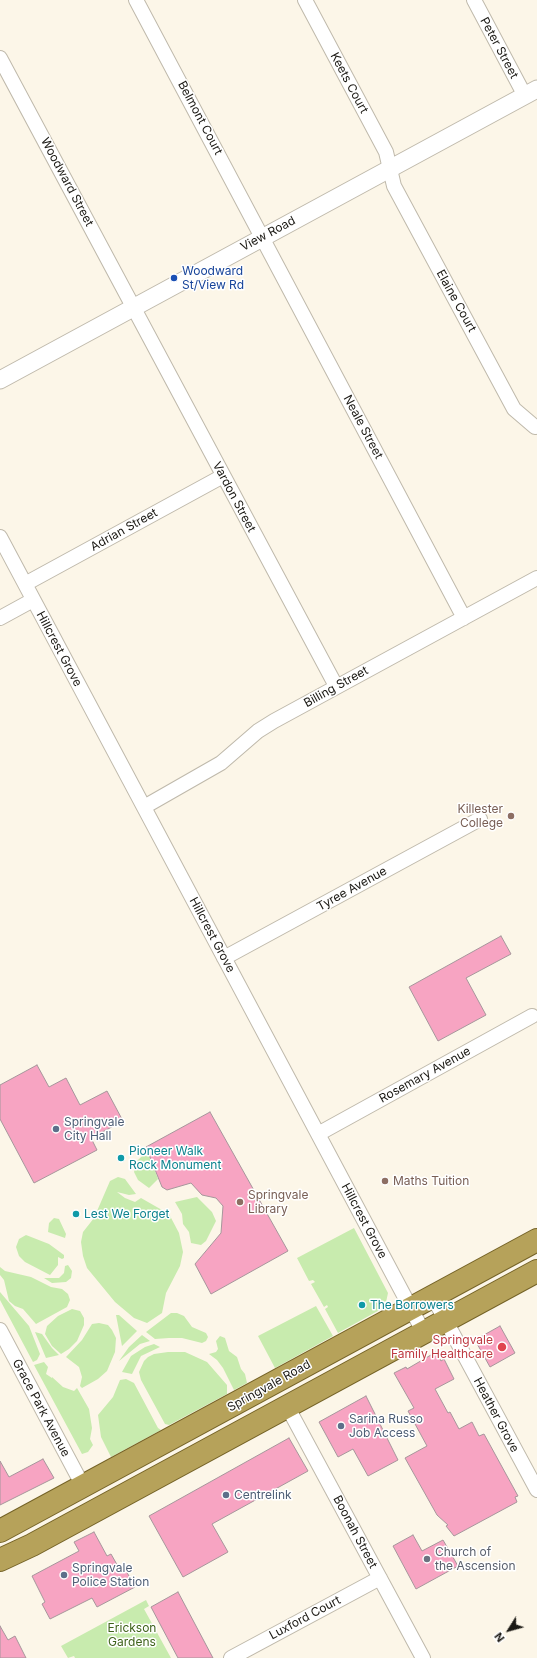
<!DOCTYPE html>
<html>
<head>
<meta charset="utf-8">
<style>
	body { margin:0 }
	#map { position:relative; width:537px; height:1658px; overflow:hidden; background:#fcf6e8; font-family:Inter,sans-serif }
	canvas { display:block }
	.north { position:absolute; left:489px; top:1610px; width:40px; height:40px; -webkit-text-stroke:3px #fff; paint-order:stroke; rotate:233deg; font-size:11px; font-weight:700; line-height:16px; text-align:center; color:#1a1813 }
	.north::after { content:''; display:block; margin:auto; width:14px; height:18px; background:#1a1813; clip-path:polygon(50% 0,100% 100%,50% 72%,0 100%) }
</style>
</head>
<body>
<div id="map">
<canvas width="537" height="1658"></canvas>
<div class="north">N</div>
</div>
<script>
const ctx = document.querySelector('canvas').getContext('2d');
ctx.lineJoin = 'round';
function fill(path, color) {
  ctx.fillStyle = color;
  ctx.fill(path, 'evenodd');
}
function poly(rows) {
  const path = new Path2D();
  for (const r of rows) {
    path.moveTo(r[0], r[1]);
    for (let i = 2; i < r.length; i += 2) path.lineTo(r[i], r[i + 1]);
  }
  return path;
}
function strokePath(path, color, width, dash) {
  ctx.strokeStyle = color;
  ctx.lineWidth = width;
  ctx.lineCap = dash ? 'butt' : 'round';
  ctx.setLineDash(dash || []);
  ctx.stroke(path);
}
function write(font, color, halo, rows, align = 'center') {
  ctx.font = font + ' Inter,sans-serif';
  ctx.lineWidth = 3;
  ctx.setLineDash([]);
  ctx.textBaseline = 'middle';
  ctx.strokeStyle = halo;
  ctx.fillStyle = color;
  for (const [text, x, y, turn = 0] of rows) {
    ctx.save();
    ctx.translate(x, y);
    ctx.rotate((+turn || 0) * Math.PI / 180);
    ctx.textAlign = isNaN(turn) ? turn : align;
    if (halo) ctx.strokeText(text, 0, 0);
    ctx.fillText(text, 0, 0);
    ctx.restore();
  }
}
fill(poly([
	[144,1154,150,1157,158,1179,149,1188,138,1180,134,1172,137,1161],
	[118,1177,125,1179,136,1194,129,1195,117,1192,125,1198,135,1202,141,1198,169,1214,179,1233,183,1252,180,1266,166,1293,162,1313,147,1323,134,1318,115,1302,87,1268,83,1256,81,1242,83,1232,94,1218,110,1181],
	[197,1197,212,1212,216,1221,206,1241,201,1245,191,1243,189,1232,183,1224,182,1214,175,1202],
	[54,1218,59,1219,66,1234,65,1238,48,1232,49,1223],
	[354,1228,388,1293,385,1307,338,1333,325,1309,328,1307,327,1305,324,1307,311,1284,315,1282,313,1280,309,1281,297,1258],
	[26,1235,49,1244,64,1255,64,1258,62,1259,58,1257,58,1265,50,1275,25,1262,19,1256,16,1247,19,1239],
	[68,1265,72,1271,71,1278,66,1282,52,1283,44,1278,59,1278,64,1273,65,1266],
	[0,1267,5,1271,31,1277,51,1287,62,1289,68,1294,70,1300,67,1307,36,1324,23,1309,15,1306,9,1301,4,1280,0,1275],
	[0,1292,29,1326,40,1354,37,1360,33,1362,0,1300],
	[316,1306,333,1336,275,1368,258,1336],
	[72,1309,80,1311,84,1318,84,1325,77,1341,69,1349,61,1354,52,1346,45,1334,47,1326,58,1316],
	[171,1313,177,1313,184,1316,192,1327,206,1333,208,1337,206,1341,202,1343,182,1338,169,1338,155,1339,146,1332],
	[116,1315,119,1315,137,1331,122,1346],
	[99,1323,108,1325,112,1330,116,1338,115,1352,107,1371,98,1379,82,1388,80,1386,82,1377,79,1367,66,1357,82,1340,92,1324],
	[35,1332,42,1334,52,1348,59,1355,46,1358],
	[142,1335,150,1341,140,1344,119,1361,129,1347],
	[220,1336,225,1338,229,1351,237,1357,241,1369,245,1374,247,1383,234,1390,223,1368,217,1360,209,1354,216,1352,218,1349,216,1341],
	[154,1344,160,1347,141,1356,132,1374,122,1372,131,1356,145,1347],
	[168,1352,185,1352,207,1362,227,1385,227,1394,169,1425,165,1424,141,1380,139,1372,144,1361,148,1357,154,1354],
	[44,1362,48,1367,46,1374,52,1378,52,1377,63,1387,74,1391,77,1388,89,1409,92,1428,90,1439,93,1445,88,1452,82,1454,34,1365],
	[126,1379,134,1383,158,1428,161,1430,111,1457,101,1437,98,1415,113,1397,120,1380],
	[146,1600,149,1606,144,1609,171,1658,75,1658,74,1656,68,1658,61,1646]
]), '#c8ebae');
const building = poly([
	[501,936,511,954,466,978,486,1015,438,1041,409,987,501,936],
	[37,1065,49,1087,66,1078,80,1105,107,1091,123,1121,91,1138,97,1150,34,1183,0,1119,0,1085,37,1065],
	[210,1112,288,1251,211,1294,195,1264,221,1233,223,1206,216,1198,202,1195,191,1183,167,1190,162,1187,146,1147,210,1112],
	[500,1326,515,1353,490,1367,475,1340,500,1326],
	[436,1352,441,1361,444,1359,454,1379,435,1389,448,1413,450,1412,459,1429,472,1422,479,1436,484,1434,518,1496,515,1497,517,1502,454,1536,446,1526,448,1525,437,1515,405,1458,427,1446,408,1411,414,1408,394,1373,406,1367,407,1369,436,1352],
	[366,1396,398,1460,368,1476,353,1449,338,1457,319,1422,366,1396],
	[289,1438,308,1471,212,1524,228,1552,183,1577,149,1516,289,1438],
	[43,1459,54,1478,0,1505,0,1461,9,1477,43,1459],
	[94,1532,107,1556,111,1554,120,1570,124,1567,135,1587,97,1607,92,1598,50,1619,42,1604,45,1602,32,1576,79,1551,74,1542,94,1532],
	[413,1535,422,1551,443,1540,458,1566,416,1589,393,1546,413,1535],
	[178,1592,213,1658,178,1658,151,1607,178,1592],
	[0,1626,8,1640,15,1636,26,1658,0,1658,0,1626]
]);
fill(building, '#f7a4c2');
strokePath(building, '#a6969b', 1);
const minor = poly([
	[136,0,464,618],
	[305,0,386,152,394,186,514,409,535,427],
	[474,0,525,96],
	[0,58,336,686],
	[0,537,424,1333],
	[25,584,223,476],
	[0,618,33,600],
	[144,807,221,763,258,731,274,721,537,578],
	[224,958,480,819],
	[318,1134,532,1016],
	[433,1297,537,1490],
	[0,1330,83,1486],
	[287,1406,423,1658],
	[231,1658,380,1578]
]);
const tertiary = poly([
	[0,380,537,89]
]);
const trunk = poly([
	[0,1531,537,1240],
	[0,1560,32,1545,537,1271]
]);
strokePath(minor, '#bfb9ab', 16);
strokePath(tertiary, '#bfb9ab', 19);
strokePath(trunk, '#746226', 24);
strokePath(minor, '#fff', 14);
strokePath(tertiary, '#fff', 17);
strokePath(trunk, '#b6a25a', 22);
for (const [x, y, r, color] of [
	[174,278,4,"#1a4fb4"],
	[511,816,4,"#8d6e63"],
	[56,1129,4,"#5c6f8a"],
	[121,1158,4,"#0f9aa8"],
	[385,1181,4,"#8d6e63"],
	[240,1202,4,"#8d6e63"],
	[76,1214,4,"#0f9aa8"],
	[362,1305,4,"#0f9aa8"],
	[502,1347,5,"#e0444e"],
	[341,1426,4,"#5c6f8a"],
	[226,1495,4,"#5c6f8a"],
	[427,1559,4,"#6b7280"],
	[64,1575,4,"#5c6f8a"]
]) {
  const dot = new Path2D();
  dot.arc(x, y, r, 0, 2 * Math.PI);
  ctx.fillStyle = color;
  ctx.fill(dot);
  strokePath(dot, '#fff', 1.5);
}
write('12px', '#1a1813', '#fff', [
	["Peter Street",499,48,62],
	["Keets Court",349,83,62],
	["Belmont Court",200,118,62],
	["Woodward Street",67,182,62],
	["View Road",268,234,-28],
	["Elaine Court",456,301,61],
	["Neale Street",363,427,62],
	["Vardon Street",234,497,62],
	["Adrian Street",124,530,-29],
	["Hillcrest Grove",59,649,62],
	["Billing Street",336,687,-29],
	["Tyree Avenue",352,889,-29],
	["Hillcrest Grove",212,935,62],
	["Rosemary Avenue",425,1075,-29],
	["Hillcrest Grove",364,1221,62],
	["Springvale Road",269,1386,-29],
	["Grace Park Avenue",41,1408,62],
	["Heather Grove",496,1415,62],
	["Boonah Street",355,1532,62],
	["Luxford Court",305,1618,-28]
]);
write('12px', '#164399', '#fff', [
	["Woodward",182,271],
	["St/View Rd",182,285]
], 'left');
write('12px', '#785e54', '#fff', [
	["Killester",503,809,"right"],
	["College",503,823,"right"],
	["Maths Tuition",393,1181],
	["Springvale",248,1195],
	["Library",248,1209]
], 'left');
write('12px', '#4e5e75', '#fff', [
	["Springvale",64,1122],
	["City Hall",64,1136],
	["Sarina Russo",349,1419],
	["Job Access",349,1433],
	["Centrelink",234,1495],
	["Springvale",72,1568],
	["Police Station",72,1582]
], 'left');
write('12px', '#0d838f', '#fff', [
	["Pioneer Walk",129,1151],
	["Rock Monument",129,1165],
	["Lest We Forget",84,1214],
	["The Borrowers",370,1305]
], 'left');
write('12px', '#be3a42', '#fff', [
	["Springvale",493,1340],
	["Family Healthcare",493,1354]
], 'right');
write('12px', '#5b616d', '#fff', [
	["Church of",435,1552],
	["the Ascension",435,1566]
], 'left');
write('12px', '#3e621a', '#fff', [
	["Erickson",132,1628],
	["Gardens",132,1642]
]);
</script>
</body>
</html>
